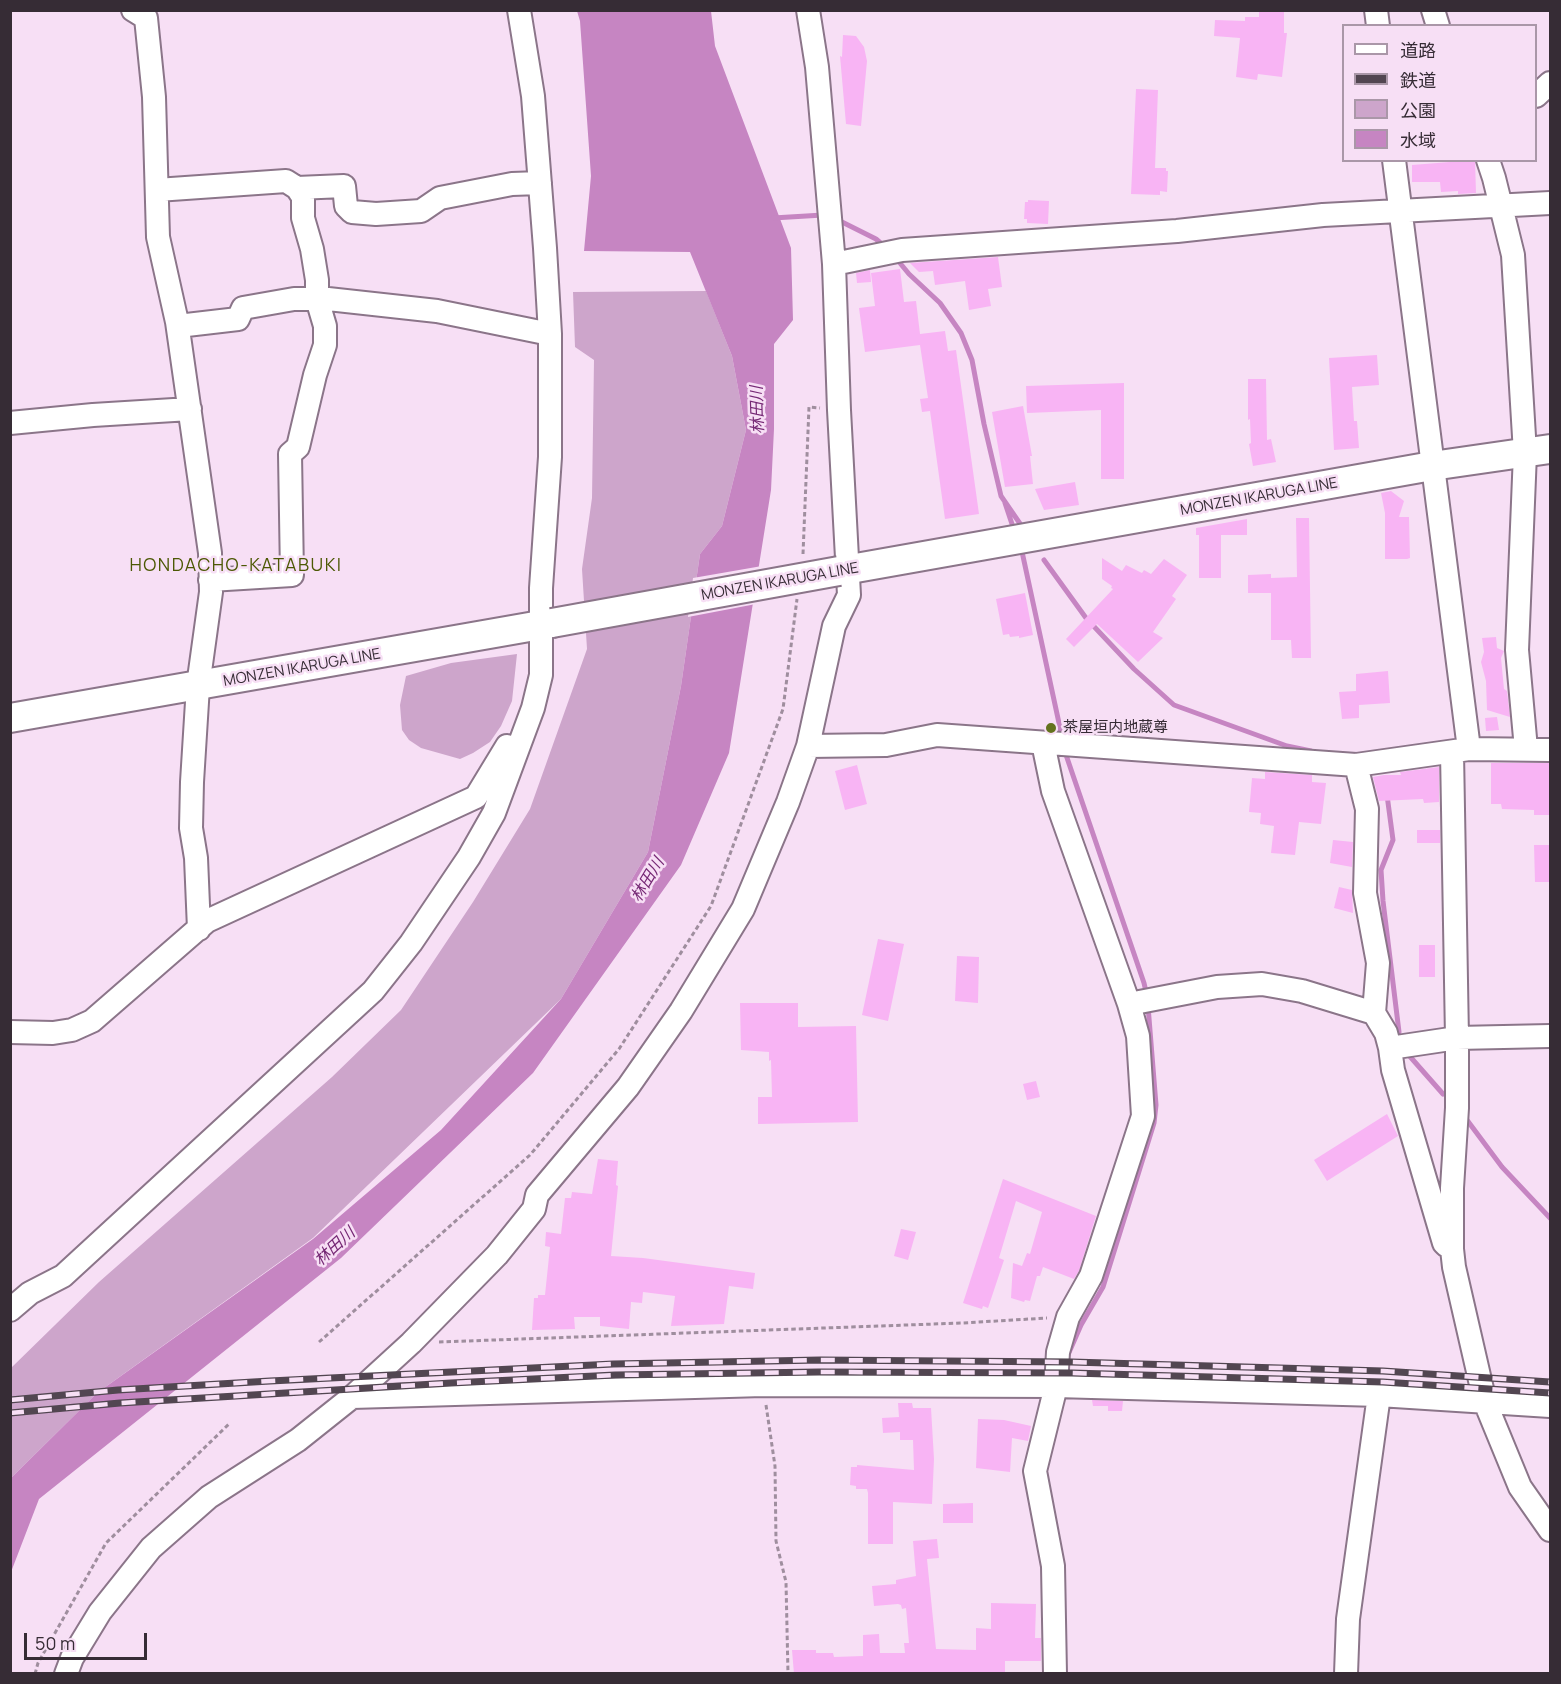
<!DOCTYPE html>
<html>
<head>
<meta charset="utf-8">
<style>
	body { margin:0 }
	#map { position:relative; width:1561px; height:1684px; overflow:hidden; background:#f7dff5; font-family:Manrope,"Noto Sans JP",sans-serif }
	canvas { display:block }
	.frame { position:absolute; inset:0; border:12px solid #362c35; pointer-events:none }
	.legend { position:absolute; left:1342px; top:24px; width:195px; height:138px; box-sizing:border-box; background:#f7dff5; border:2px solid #aa97a8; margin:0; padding:8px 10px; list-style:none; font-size:18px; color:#362c35 }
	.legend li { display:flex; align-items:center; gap:12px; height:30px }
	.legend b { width:30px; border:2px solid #aa97a8 }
	.scale { position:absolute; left:24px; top:1633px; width:123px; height:27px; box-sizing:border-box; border:3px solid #362c35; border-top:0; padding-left:8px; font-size:18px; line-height:21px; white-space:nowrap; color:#362c35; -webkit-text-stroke:4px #f7dff5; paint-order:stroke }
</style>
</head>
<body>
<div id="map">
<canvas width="1561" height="1684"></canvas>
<div class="frame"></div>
<ul class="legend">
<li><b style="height:8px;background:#fff"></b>道路</li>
<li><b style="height:8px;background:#524651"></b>鉄道</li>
<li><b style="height:16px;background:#cda5cb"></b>公園</li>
<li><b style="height:16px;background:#c685c2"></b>水域</li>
</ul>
<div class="scale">50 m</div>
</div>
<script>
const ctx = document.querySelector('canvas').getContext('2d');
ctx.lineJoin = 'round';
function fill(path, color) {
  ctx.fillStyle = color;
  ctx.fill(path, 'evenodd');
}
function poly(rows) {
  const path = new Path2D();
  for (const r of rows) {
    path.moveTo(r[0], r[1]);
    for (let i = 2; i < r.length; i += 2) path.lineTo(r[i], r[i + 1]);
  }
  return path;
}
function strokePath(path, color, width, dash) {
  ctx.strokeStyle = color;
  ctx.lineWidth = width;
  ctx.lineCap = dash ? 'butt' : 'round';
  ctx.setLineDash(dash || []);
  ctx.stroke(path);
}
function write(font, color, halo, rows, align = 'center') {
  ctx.font = font + ' Manrope,"Noto Sans JP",sans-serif';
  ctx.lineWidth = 5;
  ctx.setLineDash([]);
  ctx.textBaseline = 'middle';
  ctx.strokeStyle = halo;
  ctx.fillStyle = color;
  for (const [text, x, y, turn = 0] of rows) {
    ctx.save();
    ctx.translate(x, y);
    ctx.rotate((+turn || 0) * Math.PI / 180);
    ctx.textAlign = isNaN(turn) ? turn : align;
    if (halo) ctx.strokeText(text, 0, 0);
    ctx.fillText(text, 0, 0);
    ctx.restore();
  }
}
fill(poly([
	[706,291,732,356,746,430,722,526,700,554,681,686,648,852,561,999,313,1238,97,1393,11,1478,11,1368,99,1282,332,1077,401,1010,473,902,530,809,587,649,582,569,592,498,594,360,575,347,573,292],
	[517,654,512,701,501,726,490,742,473,753,460,759,421,748,409,740,402,730,400,705,406,676,451,663]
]), '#cda5cb');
fill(poly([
	[577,11,711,11,715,46,791,248,793,320,774,344,774,429,771,490,729,753,681,865,533,1073,341,1258,39,1499,11,1572,11,1478,97,1393,313,1239,441,1130,561,999,648,852,681,686,700,554,722,526,746,430,732,356,690,252,584,251,591,176,580,21]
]), '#c685c2');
fill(poly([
	[762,566,756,604,688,617,693,578]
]), '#f7dff5');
strokePath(poly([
	[773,218,823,215],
	[838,220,876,239,884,246],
	[895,257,909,274,940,303,961,333,972,360,984,424,1001,496,1023,528],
	[1005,503,1014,530],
	[1021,547,1062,737],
	[1044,560,1086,618,1134,669,1174,705,1287,746,1311,751],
	[1064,749,1144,983,1147,996],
	[1387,795,1393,840,1381,870,1383,901,1399,1032],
	[1406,1052,1443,1094],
	[1464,1116,1502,1167,1550,1218],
	[1067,1357,1081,1325,1103,1287,1154,1123,1156,1105,1148,1006]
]), '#c685c2', 5);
fill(poly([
	[1259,10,1284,10,1284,33,1287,33,1282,77,1258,74,1257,80,1236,77,1240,38,1214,36,1215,20,1245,21,1245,17,1259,17],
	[843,35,856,36,864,47,867,61,861,126,846,124,840,56,842,57],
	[1136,89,1158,90,1155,168,1166,168,1166,171,1168,171,1167,192,1160,191,1160,195,1131,194],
	[1475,160,1476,193,1458,194,1458,191,1441,192,1440,182,1412,182,1412,165],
	[1028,200,1049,201,1048,224,1027,223,1027,219,1024,219,1025,202,1028,202],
	[998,257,1002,287,988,289,991,306,969,310,965,281,935,285,933,271,919,272,910,263],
	[900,269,904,302,916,301,920,334,945,331,948,351,956,350,979,514,945,519,930,411,922,412,920,399,928,398,920,345,865,352,859,308,875,306,871,273],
	[870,270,871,282,857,283,856,273],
	[1377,355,1379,385,1352,387,1354,421,1357,421,1359,448,1334,450,1329,358],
	[1248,379,1266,379,1267,440,1271,439,1276,462,1253,466,1249,444,1251,443,1250,419,1248,420],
	[1124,383,1124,479,1101,479,1101,410,1027,413,1026,386],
	[1023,406,1032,456,1030,456,1033,484,1005,487,992,412],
	[1075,482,1079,505,1044,510,1035,489],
	[1391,491,1404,501,1399,517,1409,517,1410,558,1407,559,1385,559,1385,513,1381,493],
	[1296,518,1309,518,1311,658,1292,658,1291,640,1271,640,1271,593,1248,593,1248,575,1271,574,1271,578,1297,577],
	[1247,519,1247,535,1221,535,1221,578,1199,578,1199,535,1196,535,1196,528],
	[1102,558,1122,571,1126,565,1142,573,1144,570,1151,574,1164,559,1187,575,1172,596,1176,599,1153,632,1163,638,1138,662,1097,624,1074,647,1066,639,1113,589,1111,588,1112,586,1102,579],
	[1025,593,1033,635,1019,638,1019,636,1010,637,1009,634,1003,635,996,599],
	[1496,637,1497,648,1504,651,1501,658,1504,689,1507,691,1510,717,1487,710,1486,681,1481,662,1484,652,1482,638],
	[1388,671,1390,703,1359,705,1359,718,1342,719,1339,692,1356,691,1356,674],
	[1497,717,1499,730,1486,731,1485,718],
	[1491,763,1551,763,1551,815,1534,815,1534,810,1502,809,1501,804,1491,804],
	[857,765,867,804,845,810,835,771],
	[1439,767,1439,802,1424,803,1423,799,1379,801,1373,777,1384,775,1401,775,1400,772],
	[1265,772,1312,775,1312,782,1326,783,1321,824,1299,822,1295,855,1271,853,1274,826,1260,824,1261,813,1249,812,1252,778,1265,779],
	[1417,830,1440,830,1440,843,1417,843],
	[1333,840,1353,842,1352,867,1330,863],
	[1534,845,1551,845,1551,882,1535,882],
	[1339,887,1352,890,1353,913,1334,908],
	[878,939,904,944,888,1021,862,1015],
	[1419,945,1435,945,1435,977,1419,977],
	[957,956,979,957,978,1003,955,1001],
	[740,1003,798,1003,798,1027,856,1026,858,1122,758,1124,758,1097,772,1097,771,1060,769,1061,769,1052,741,1050],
	[1036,1081,1040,1097,1027,1100,1023,1084],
	[1387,1114,1398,1136,1327,1181,1314,1160],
	[598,1159,618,1161,616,1185,618,1186,611,1256,643,1258,755,1273,753,1289,729,1286,724,1324,671,1326,675,1296,643,1292,642,1303,631,1302,629,1329,600,1326,600,1317,574,1317,575,1329,532,1330,534,1298,538,1298,538,1295,545,1295,550,1247,545,1246,546,1232,561,1234,565,1198,571,1198,572,1192,592,1194],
	[1003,1179,1096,1216,1079,1271,1074,1279,1043,1267,1040,1276,1037,1276,1030,1301,1025,1300,1024,1302,1011,1298,1013,1263,1022,1266,1027,1253,1030,1254,1042,1212,1016,1201,999,1258,1004,1260,988,1308,983,1306,982,1309,963,1303],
	[901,1229,916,1232,908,1260,894,1256],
	[1092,1400,1123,1401,1122,1411,1108,1411,1108,1406,1093,1406],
	[898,1403,912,1403,913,1408,931,1408,934,1459,932,1504,893,1502,893,1544,868,1544,868,1493,867,1489,856,1489,856,1486,850,1485,851,1467,857,1467,857,1465,914,1470,913,1440,900,1440,900,1432,883,1433,882,1418,899,1417],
	[978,1419,1004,1420,1031,1426,1028,1441,1012,1438,1010,1472,976,1468],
	[973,1503,973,1523,943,1523,943,1504],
	[937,1539,939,1558,927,1559,936,1649,976,1650,976,1628,991,1629,991,1603,1036,1604,1035,1638,1041,1638,1041,1661,1005,1661,1005,1674,794,1674,792,1650,816,1650,816,1653,833,1653,834,1657,863,1656,863,1635,879,1634,880,1653,905,1653,904,1643,909,1643,906,1608,902,1609,901,1605,898,1604,874,1606,872,1586,896,1584,896,1580,916,1576,913,1541]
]), '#f8b4f4');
const minor = poly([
	[133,10,146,18,154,97,158,237,177,322,210,553,211,592,198,686,192,782,191,828,196,858,199,929],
	[1376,10,1378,26],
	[1433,10,1438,26],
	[1536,96,1550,83],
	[1394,160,1469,749],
	[1488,160,1494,178,1513,255,1525,453,1517,650,1526,749],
	[297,188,344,186,346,206,352,212,376,214,421,211,440,198,512,184,540,183],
	[157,190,286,181,297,188,303,197,303,218,312,249,317,280,317,299,325,326,325,345,315,375,298,447,290,454,292,575,210,580],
	[834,264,902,250,1177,231,1323,215,1550,203],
	[178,326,238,319,243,308,294,299,328,299,437,311,550,334],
	[10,423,93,415,190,409],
	[1043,743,1053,791,1129,1004,1138,1036,1143,1116,1091,1276,1068,1317,1058,1352,1056,1386,1035,1471,1053,1566,1055,1674],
	[808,746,886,745,937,735,1356,765,1469,749,1550,750],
	[1452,752,1457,1038,1457,1108,1452,1188,1452,1249,1454,1267,1485,1402,1520,1487,1550,1530],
	[1356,765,1367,809,1365,893,1378,963,1374,1013,1386,1033,1390,1048,1457,1038,1550,1036],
	[1129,1004,1217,987,1262,984,1302,991,1374,1013],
	[10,1032,53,1033,72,1030,92,1021,207,921,476,797,507,746],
	[1390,1048,1393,1070,1444,1243,1446,1245],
	[10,1310,30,1293,63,1276,373,991,411,943,469,857,494,813,533,708,541,675,541,588,550,457,550,334,545,248,533,96,519,10],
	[352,1397,763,1385,1056,1386,1379,1395,1550,1406],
	[66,1674,72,1658,100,1612,151,1548,209,1497,298,1440,352,1397,411,1343,497,1255,534,1209,537,1195,628,1087,681,1011,743,909,788,802,808,746,834,626,849,595,839,410,834,264,817,67,808,10],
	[1346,1674,1348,1619,1379,1395]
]);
const major = poly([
	[839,571,1432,466,1550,449],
	[10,718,552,623]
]);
strokePath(minor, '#8b7589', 26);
strokePath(major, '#8b7589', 32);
strokePath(poly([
	[803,554,809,407,820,408],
	[319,1342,530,1155,619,1049,711,906,783,709,797,599],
	[439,1342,962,1323,1047,1318],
	[766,1405,775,1466,776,1541,786,1582,788,1674],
	[35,1674,38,1663,106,1543,230,1423]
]), '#9f8e9e', 3, [4.5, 3]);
strokePath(minor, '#fff', 22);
strokePath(major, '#fff', 28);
const rail = poly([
	[10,1400,118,1390,270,1381,613,1364,820,1360,1072,1362,1383,1371,1550,1382],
	[10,1413,120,1403,451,1383,615,1375,819,1372,1072,1373,1383,1382,1550,1393]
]);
strokePath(rail, '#524651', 7);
strokePath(rail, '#f7dff5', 4.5, [14]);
const majorBridge = poly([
	[552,623,839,571]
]);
strokePath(majorBridge, '#8b7589', 32, []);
strokePath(majorBridge, '#fff', 28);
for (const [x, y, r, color] of [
	[1051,728,6,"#64721e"]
]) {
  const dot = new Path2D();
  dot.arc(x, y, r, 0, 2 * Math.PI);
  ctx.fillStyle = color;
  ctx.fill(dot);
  strokePath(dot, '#f7dff5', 2);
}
write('15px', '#362c35', '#f7dff5', [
	["MONZEN IKARUGA LINE",1259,497,-10],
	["MONZEN IKARUGA LINE",780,582,-10],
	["MONZEN IKARUGA LINE",302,668,-10]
]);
write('15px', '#362c35', '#f7dff5', [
	["茶屋垣内地蔵尊",1063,728]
], 'left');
write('italic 16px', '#762975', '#f7dff5', [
	["林田川",758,410,-92],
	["林田川",648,880,-59],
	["林田川",335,1247,-42]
]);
ctx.letterSpacing = '1.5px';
write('18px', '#4c5804', '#f7dff5', [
	["HONDACHO-KATABUKI",236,566]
]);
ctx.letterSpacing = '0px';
</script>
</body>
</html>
